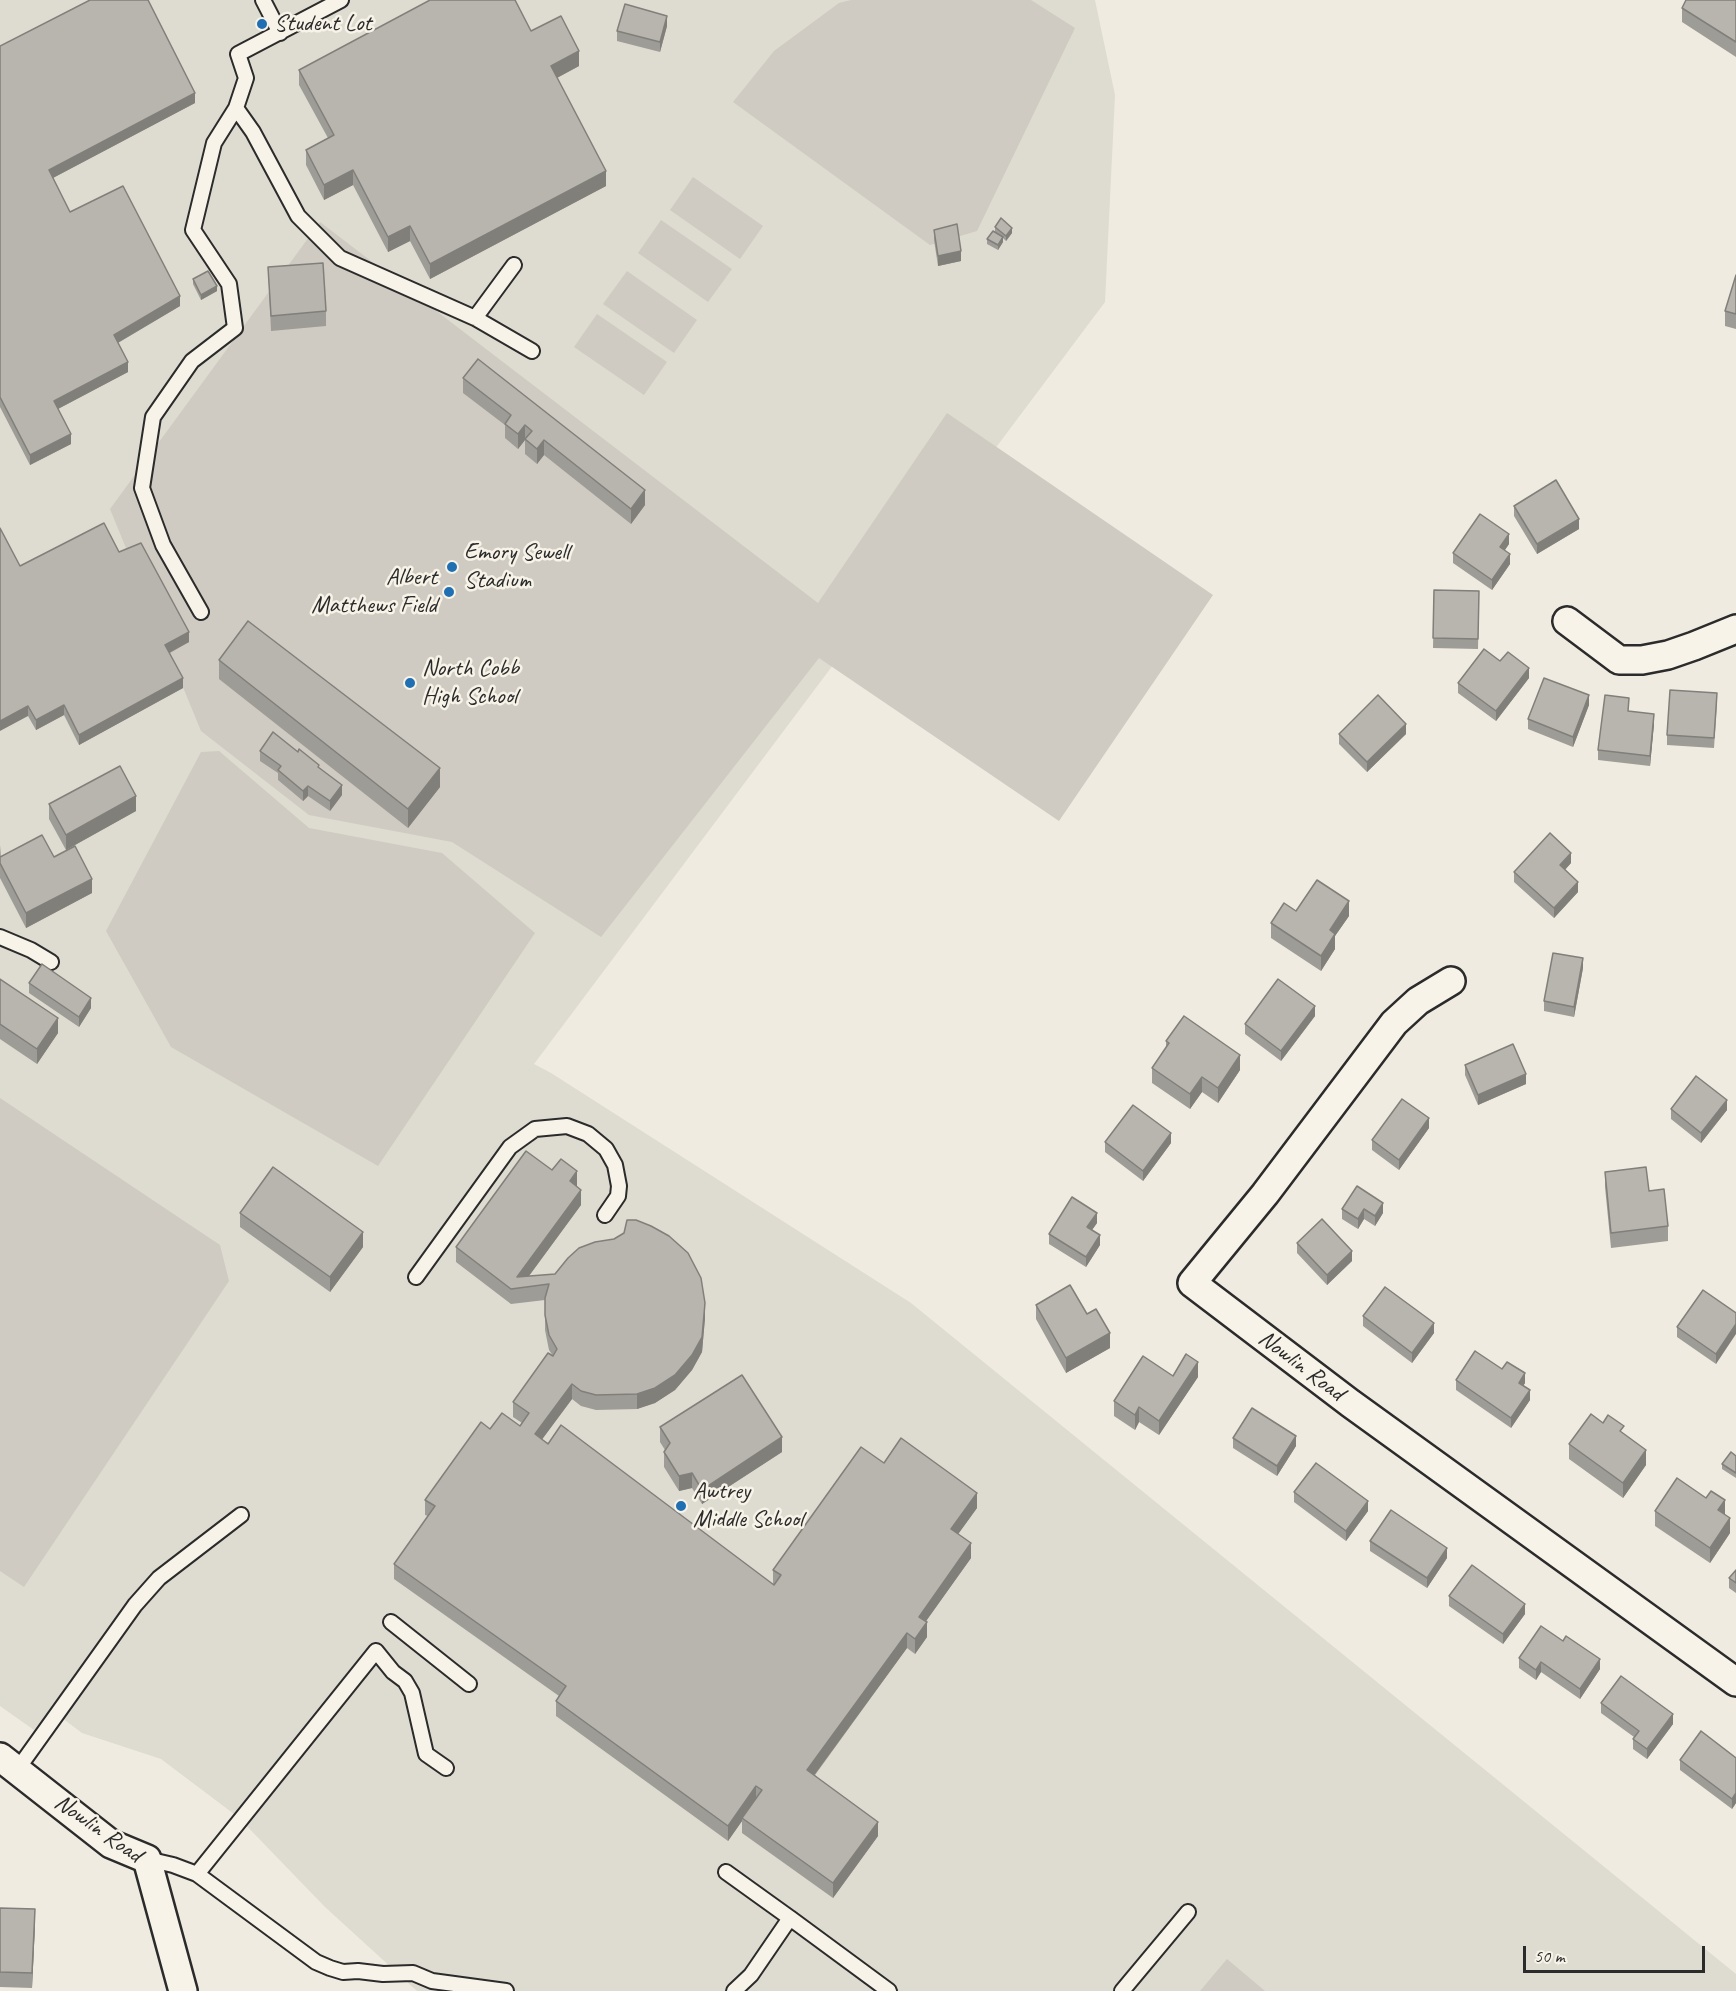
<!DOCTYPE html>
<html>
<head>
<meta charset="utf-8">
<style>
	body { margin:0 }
	#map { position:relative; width:1736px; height:1991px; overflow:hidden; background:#efebe0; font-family:Caveat,sans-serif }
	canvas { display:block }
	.scale { position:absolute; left:1523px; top:1946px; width:182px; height:27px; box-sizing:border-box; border:3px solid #2b2b2b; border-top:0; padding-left:8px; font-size:18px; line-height:21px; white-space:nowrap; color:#2b2b2b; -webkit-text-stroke:4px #f7f3e8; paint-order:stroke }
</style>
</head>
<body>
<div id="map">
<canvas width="1736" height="1991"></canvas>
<div class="scale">50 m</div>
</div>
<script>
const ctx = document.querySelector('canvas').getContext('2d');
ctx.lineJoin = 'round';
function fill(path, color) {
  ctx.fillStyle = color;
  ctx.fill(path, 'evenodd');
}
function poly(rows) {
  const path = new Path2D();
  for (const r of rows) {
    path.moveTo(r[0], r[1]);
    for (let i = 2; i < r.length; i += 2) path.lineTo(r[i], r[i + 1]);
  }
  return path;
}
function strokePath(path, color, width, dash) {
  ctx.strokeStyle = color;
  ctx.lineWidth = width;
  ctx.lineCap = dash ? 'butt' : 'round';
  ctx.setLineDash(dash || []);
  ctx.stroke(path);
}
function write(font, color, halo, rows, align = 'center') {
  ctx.font = font + ' Caveat,sans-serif';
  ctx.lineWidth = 5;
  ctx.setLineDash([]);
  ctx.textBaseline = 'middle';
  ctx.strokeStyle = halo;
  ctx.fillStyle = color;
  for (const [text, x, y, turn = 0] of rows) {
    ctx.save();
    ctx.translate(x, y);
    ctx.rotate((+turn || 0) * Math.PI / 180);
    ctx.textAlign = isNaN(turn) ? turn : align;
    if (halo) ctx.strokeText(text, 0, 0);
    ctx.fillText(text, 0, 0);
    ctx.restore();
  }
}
fill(poly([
	[0,0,1095,0,1115,95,1105,302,534,1064,551,1073,911,1303,1736,1974,1736,1991,417,1991,325,1907,238,1817,161,1759,82,1733,50,1709,34,1730,0,1706]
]), '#dedbd1');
fill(poly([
	[851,0,1031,0,1075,28,977,231,930,245,733,102,774,51,839,3],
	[693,177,763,226,740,259,670,210],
	[661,220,732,269,708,302,638,253],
	[320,222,818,603,947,413,1213,595,1059,821,819,658,601,937,452,842,309,815,201,731,110,509],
	[627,271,697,320,674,353,603,304],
	[597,314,667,362,644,395,574,347],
	[219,751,309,828,442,853,535,933,378,1166,171,1047,106,931,201,752],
	[0,1098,220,1245,229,1281,24,1587,0,1571],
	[1227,1959,1265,1991,1200,1991]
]), '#cfcbc2');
const service = poly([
	[263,0,280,33],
	[236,108,253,132,298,216,340,258,475,318,532,351],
	[475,318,514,265],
	[201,612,163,545,142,488,153,417,192,361,235,328,229,284,193,230,214,143,236,108,246,78,238,54,341,0],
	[0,937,31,950,51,962],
	[416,1277,510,1147,535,1129,567,1126,588,1134,606,1149,615,1165,619,1186,618,1196,605,1215],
	[391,1622,469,1684],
	[17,1770,135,1605,159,1578,241,1515],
	[147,1859,173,1865,197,1874,316,1962,330,1968,343,1972,358,1971,383,1974,413,1973,432,1981,506,1991],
	[726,1872,790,1918],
	[197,1874,376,1651,393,1672,405,1681,412,1693,426,1754,446,1768],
	[734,1991,751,1975,790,1918,889,1991],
	[1122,1991,1188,1912]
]);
const minor = poly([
	[1567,621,1619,660,1642,660,1668,655,1694,646,1736,629],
	[1451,981,1418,1001,1394,1023,1265,1194,1192,1283,1350,1403,1736,1682],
	[0,1757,111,1844,147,1859,183,1991]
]);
strokePath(service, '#2b2b2b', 18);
strokePath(minor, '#2b2b2b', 32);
strokePath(service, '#f7f3e8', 14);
strokePath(minor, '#f7f3e8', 27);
fill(poly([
	[1736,0,1736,57,1682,22,1682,8],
	[667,26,660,52,617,41,617,31],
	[531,31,579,66,557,78,606,186,430,279,410,241,388,252,353,185,324,200,306,165,306,150,328,138,299,85,299,70],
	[0,46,195,103,53,178,70,212,180,306,118,343,128,372,58,409,71,444,30,465,0,407],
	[995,227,1012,233,1006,241,1003,238,1003,242,998,250,987,244,987,239,995,232],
	[934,230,961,261,938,266,934,240],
	[268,267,326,311,326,326,271,331],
	[1736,275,1736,329,1725,326,1725,311],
	[193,279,217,291,201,300,193,284],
	[463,378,645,505,631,524,544,455,537,464,525,454,525,440,518,449,505,438,505,425,463,393],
	[1514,506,1579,529,1537,554,1514,516],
	[1509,544,1505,550,1510,564,1492,590,1453,563,1453,553],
	[119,552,189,642,170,653,183,688,79,745,64,715,36,730,28,716,20,566],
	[1434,590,1479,591,1478,649,1433,648],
	[219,660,440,787,408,828,219,679],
	[1500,661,1529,678,1496,721,1458,693,1458,683],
	[1717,703,1714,748,1667,745,1667,735],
	[1589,705,1573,747,1528,729,1528,719],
	[1629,711,1654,724,1650,766,1598,760,1598,750],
	[1339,734,1406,734,1367,772,1339,744],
	[260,751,319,768,342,795,330,811,308,796,303,801,278,780,278,773,260,761],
	[49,804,136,811,66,850,49,819],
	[0,845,1,857,54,857,92,893,26,928,0,878],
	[1571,863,1565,870,1578,892,1554,918,1514,882,1514,872],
	[1296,911,1349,916,1335,936,1335,949,1321,971,1271,938,1271,923],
	[1583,968,1574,1017,1544,1011,1544,1001],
	[0,979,58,1033,37,1064,0,1039],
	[29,983,91,1008,79,1027,29,993],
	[1315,1016,1281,1061,1245,1034,1245,1024],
	[1166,1041,1240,1070,1218,1103,1202,1092,1190,1109,1152,1083,1152,1068,1166,1048],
	[1465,1065,1526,1084,1478,1105,1465,1075],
	[1671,1109,1727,1110,1701,1143,1671,1119],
	[1429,1128,1399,1170,1372,1150,1372,1140],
	[1105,1142,1171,1143,1143,1181,1105,1152],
	[552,1170,577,1186,577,1187,581,1205,529,1276,705,1318,702,1352,692,1370,675,1390,655,1403,637,1409,596,1410,581,1406,572,1399,542,1439,773,1584,773,1570,884,1463,977,1508,958,1534,971,1558,926,1621,927,1637,915,1654,907,1648,815,1775,878,1836,833,1898,742,1833,742,1821,728,1841,556,1716,556,1701,559,1696,394,1579,394,1564,428,1516,425,1515,425,1500,490,1429,520,1426,522,1423,513,1417,513,1402,553,1356,549,1350,545,1330,545,1300,511,1304,456,1262,456,1247],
	[1605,1172,1649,1191,1668,1226,1668,1241,1611,1248,1605,1187],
	[1357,1186,1383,1213,1375,1226,1364,1219,1358,1229,1342,1219,1342,1209],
	[240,1213,363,1247,330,1292,240,1227],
	[1097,1223,1092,1230,1100,1245,1086,1267,1049,1244,1049,1234],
	[1297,1243,1352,1261,1327,1285,1297,1253],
	[1036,1305,1087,1314,1110,1348,1066,1373,1036,1319],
	[1736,1313,1716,1364,1677,1337,1677,1327],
	[1363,1316,1434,1333,1412,1363,1363,1326],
	[1173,1376,1198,1377,1159,1435,1139,1422,1135,1430,1114,1416,1114,1401],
	[1456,1380,1525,1383,1523,1386,1530,1400,1511,1428,1456,1390],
	[1603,1423,1624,1434,1646,1465,1623,1498,1569,1459,1569,1444],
	[660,1427,782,1452,702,1504,692,1488,679,1491,664,1467,664,1452,665,1450,660,1442],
	[1233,1438,1296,1446,1277,1476,1233,1448],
	[1736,1456,1736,1478,1722,1469,1722,1464],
	[1294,1492,1368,1511,1346,1541,1294,1502],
	[1655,1511,1725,1515,1730,1533,1710,1563,1655,1526],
	[1370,1541,1447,1558,1427,1588,1370,1551],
	[1736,1570,1736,1593,1729,1588,1729,1578],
	[1449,1596,1525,1614,1503,1644,1449,1606],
	[1519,1658,1600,1669,1580,1699,1541,1672,1536,1680,1519,1668],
	[1601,1703,1673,1724,1647,1759,1633,1749,1633,1739,1634,1737,1601,1713],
	[1736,1758,1736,1803,1732,1809,1680,1770,1680,1760],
	[0,1908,35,1924,32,1988,0,1987]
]), '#9e9c96');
fill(poly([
	[667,16,667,26,660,52,660,42],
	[579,51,579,66,551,81,551,66],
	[195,93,195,103,49,180,49,170],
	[353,170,353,185,324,200,324,185],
	[606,171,606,186,430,279,430,264],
	[410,226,410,241,388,252,388,237],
	[1012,228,1012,233,1006,241,1006,236],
	[1003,237,1003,242,998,250,998,245],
	[961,251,961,261,938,266,938,256],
	[217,286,217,291,201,300,201,295],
	[180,296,180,306,114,345,114,335],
	[128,362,128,372,54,411,54,401],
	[525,425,525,440,518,449,518,434],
	[71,434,71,444,30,465,30,455],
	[544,440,544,455,537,464,537,449],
	[645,490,645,505,631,524,631,509],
	[1579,519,1579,529,1537,554,1537,544],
	[1509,534,1509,544,1500,557,1500,547],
	[1510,554,1510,564,1492,590,1492,580],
	[189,632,189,642,165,655,165,645],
	[1529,668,1529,678,1496,721,1496,711],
	[183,678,183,688,79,745,79,735],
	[1589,695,1589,705,1573,747,1573,737],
	[64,705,64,715,36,730,36,720],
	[28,706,28,716,0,731,0,721],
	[1654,714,1654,724,1650,766,1650,756],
	[1406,724,1406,734,1367,772,1367,762],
	[440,768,440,787,408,828,408,809],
	[342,785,342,795,330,811,330,801],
	[308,786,308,796,303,801,303,791],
	[136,796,136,811,66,850,66,835],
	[1571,853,1571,863,1560,875,1560,865],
	[92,879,92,893,26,928,26,913],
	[1578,882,1578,892,1554,918,1554,908],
	[1349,901,1349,916,1335,936,1335,949,1321,971,1321,956,1330,930],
	[1583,958,1583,968,1574,1017,1574,1007],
	[91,998,91,1008,79,1027,79,1017],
	[1315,1006,1315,1016,1281,1061,1281,1051],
	[58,1018,58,1033,37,1064,37,1049],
	[1240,1055,1240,1070,1218,1103,1218,1088],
	[1526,1074,1526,1084,1478,1105,1478,1095],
	[1202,1077,1202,1092,1190,1109,1190,1094],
	[1727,1100,1727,1110,1701,1143,1701,1133],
	[1429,1118,1429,1128,1399,1170,1399,1160],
	[1171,1133,1171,1143,1143,1181,1143,1171],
	[577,1171,577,1186,570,1196,570,1181],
	[581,1190,581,1205,520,1288,517,1277],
	[1383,1203,1383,1213,1375,1226,1375,1216],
	[1364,1209,1364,1219,1358,1229,1358,1219],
	[1097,1213,1097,1223,1087,1237,1087,1227],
	[363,1232,363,1247,330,1292,330,1277],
	[1100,1235,1100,1245,1086,1267,1086,1257],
	[1352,1251,1352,1261,1327,1285,1327,1275],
	[705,1303,705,1318,702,1352,692,1370,675,1390,655,1403,637,1409,637,1394],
	[1434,1323,1434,1333,1412,1363,1412,1353],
	[1736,1324,1736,1334,1716,1364,1716,1354],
	[1110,1333,1110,1348,1066,1373,1066,1358],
	[1198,1362,1198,1377,1159,1435,1159,1421],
	[1525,1373,1525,1383,1519,1393,1519,1383],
	[572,1384,572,1399,535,1449,535,1434],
	[1530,1390,1530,1400,1511,1428,1511,1418],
	[1139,1407,1139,1422,1135,1430,1135,1415],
	[1296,1436,1296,1446,1277,1476,1277,1466],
	[782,1437,782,1452,702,1504,702,1490],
	[1646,1450,1646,1465,1623,1498,1623,1483],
	[692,1473,692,1488,679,1491,679,1476],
	[977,1493,977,1508,951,1544,951,1529],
	[1725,1500,1725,1515,1718,1510],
	[1368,1501,1368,1511,1346,1541,1346,1531],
	[1730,1518,1730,1533,1710,1563,1710,1548],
	[971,1543,971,1558,919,1631,919,1617],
	[1447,1548,1447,1558,1427,1588,1427,1578],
	[1525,1604,1525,1614,1503,1644,1503,1634],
	[927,1622,927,1637,915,1654,915,1639],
	[907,1633,907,1648,807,1785,807,1770],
	[1600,1659,1600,1669,1580,1699,1580,1689],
	[1541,1662,1541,1672,1536,1680,1536,1670],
	[1673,1714,1673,1724,1647,1759,1647,1749],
	[756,1786,756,1801,742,1818,742,1821,728,1841,728,1826],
	[1736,1793,1736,1803,1732,1809,1732,1799],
	[878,1822,878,1836,833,1898,833,1883],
	[35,1909,35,1924,32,1988,32,1973]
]), '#817f7a');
const building = poly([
	[90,0,148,0,195,93,49,170,70,212,123,186,180,296,114,335,128,362,54,401,71,434,30,455,0,397,0,46,90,0],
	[430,0,515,0,531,31,561,16,579,51,551,66,606,171,430,264,410,226,388,237,353,170,324,185,306,150,334,135,299,70,430,0],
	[1686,0,1736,0,1736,42,1682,8,1686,0],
	[625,4,667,16,660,42,617,31,625,4],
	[1001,218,1012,228,1006,236,995,227,1001,218],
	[957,224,961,251,938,256,934,230,957,224],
	[993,231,1003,237,998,245,987,239,993,231],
	[323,263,326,311,271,316,268,267,323,263],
	[208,271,217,286,201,295,193,279,208,271],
	[1736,275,1736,314,1725,311,1736,275],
	[478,359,645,490,631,509,544,440,537,449,525,439,532,431,525,425,518,434,505,424,511,415,463,378,478,359],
	[1556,480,1579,519,1537,544,1514,506,1556,480],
	[1480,514,1509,534,1500,547,1510,554,1492,580,1453,553,1480,514],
	[104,523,119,552,141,543,189,632,165,645,183,678,79,735,64,705,36,720,28,706,0,721,0,528,20,566,104,523],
	[1434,590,1479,591,1478,639,1433,638,1434,590],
	[248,621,440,768,408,809,219,660,248,621],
	[1484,649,1500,661,1508,652,1529,668,1496,711,1458,683,1484,649],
	[1544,678,1589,695,1573,737,1528,719,1544,678],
	[1670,690,1717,693,1714,738,1667,735,1670,690],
	[1378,695,1406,724,1367,762,1339,734,1378,695],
	[1605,695,1629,698,1628,711,1654,714,1650,756,1598,750,1605,695],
	[273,732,298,752,299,749,319,765,318,767,342,785,330,801,308,786,303,791,278,770,281,766,260,751,273,732],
	[120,766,136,796,66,835,49,804,120,766],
	[1550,833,1571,853,1560,865,1578,882,1554,908,1514,872,1550,833],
	[42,835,54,857,75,846,92,879,26,913,0,863,0,857,42,835],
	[1317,880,1349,901,1330,930,1335,934,1321,956,1271,923,1284,903,1296,911,1317,880],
	[1553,953,1583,958,1574,1007,1544,1001,1553,953],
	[42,964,91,998,79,1017,29,983,42,964],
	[0,979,58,1018,37,1049,0,1024,0,979],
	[1278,979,1315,1006,1281,1051,1245,1024,1278,979],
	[1184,1016,1240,1055,1218,1088,1202,1077,1190,1094,1152,1068,1169,1043,1166,1041,1184,1016],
	[1513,1044,1526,1074,1478,1095,1465,1065,1513,1044],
	[1696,1076,1727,1100,1701,1133,1671,1109,1696,1076],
	[1402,1099,1429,1118,1399,1160,1372,1140,1402,1099],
	[1133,1105,1171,1133,1143,1171,1105,1142,1133,1105],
	[526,1151,552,1170,561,1159,577,1171,570,1181,581,1190,517,1277,555,1274,568,1258,579,1248,595,1242,614,1239,624,1233,627,1220,636,1220,651,1226,669,1236,688,1253,701,1278,705,1303,702,1337,692,1355,675,1375,655,1388,637,1394,596,1395,581,1391,572,1384,535,1434,548,1444,561,1425,774,1585,781,1575,773,1570,861,1447,884,1463,901,1438,977,1493,951,1529,971,1543,919,1617,927,1622,915,1639,907,1633,807,1770,878,1822,833,1883,742,1818,762,1790,756,1786,728,1826,556,1701,566,1686,394,1564,435,1506,425,1500,481,1422,490,1429,502,1413,520,1426,529,1413,513,1402,548,1353,553,1356,557,1349,549,1335,545,1315,545,1298,549,1284,511,1289,456,1247,526,1151],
	[273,1167,363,1232,330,1277,240,1213,273,1167],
	[1646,1167,1649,1191,1664,1189,1668,1226,1611,1233,1605,1172,1646,1167],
	[1357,1186,1383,1203,1375,1216,1364,1209,1358,1219,1342,1209,1357,1186],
	[1072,1197,1097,1213,1087,1227,1100,1235,1086,1257,1049,1234,1072,1197],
	[1322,1219,1352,1251,1327,1275,1297,1243,1322,1219],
	[1070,1285,1087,1314,1096,1309,1110,1333,1066,1358,1036,1305,1070,1285],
	[1385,1287,1434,1323,1412,1353,1363,1316,1385,1287],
	[1703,1290,1736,1313,1736,1324,1716,1354,1677,1327,1703,1290],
	[1475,1351,1502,1369,1507,1362,1525,1373,1519,1383,1530,1390,1511,1418,1456,1380,1475,1351],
	[1186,1354,1198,1362,1159,1421,1139,1407,1135,1415,1114,1401,1143,1356,1173,1376,1186,1354],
	[742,1375,782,1437,702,1490,692,1473,679,1476,664,1452,670,1443,660,1427,742,1375],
	[1252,1408,1296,1436,1277,1466,1233,1438,1252,1408],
	[1591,1414,1603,1423,1608,1415,1624,1426,1620,1431,1646,1450,1623,1483,1569,1444,1591,1414],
	[1731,1452,1736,1456,1736,1473,1722,1464,1731,1452],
	[1316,1463,1368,1501,1346,1531,1294,1492,1316,1463],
	[1677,1478,1706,1498,1711,1491,1725,1500,1718,1510,1730,1518,1710,1548,1655,1511,1677,1478],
	[1391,1510,1447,1548,1427,1578,1370,1541,1391,1510],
	[1472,1565,1525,1604,1503,1634,1449,1596,1472,1565],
	[1736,1570,1736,1583,1729,1578,1736,1570],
	[1541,1626,1563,1641,1566,1636,1600,1659,1580,1689,1541,1662,1536,1670,1519,1658,1541,1626],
	[1621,1676,1673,1714,1647,1749,1633,1739,1639,1731,1601,1703,1621,1676],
	[1701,1731,1736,1758,1736,1793,1732,1799,1680,1760,1701,1731],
	[0,1908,35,1909,32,1973,0,1972,0,1908]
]);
fill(building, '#b8b5ae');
strokePath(building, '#817f7a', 1.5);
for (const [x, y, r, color] of [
	[262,24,6,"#1f6fb2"],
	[452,567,6,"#1f6fb2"],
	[449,592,6,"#1f6fb2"],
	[410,683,6,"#1f6fb2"],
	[681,1506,6,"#1f6fb2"]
]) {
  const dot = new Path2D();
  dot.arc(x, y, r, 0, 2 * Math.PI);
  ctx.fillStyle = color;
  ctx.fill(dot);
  strokePath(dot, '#f7f3e8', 2);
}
write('24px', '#2b2b2b', '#f7f3e8', [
	["Student Lot",274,24],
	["Emory Sewell",464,553],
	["Stadium",464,581],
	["Albert",437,578,"right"],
	["Matthews Field",437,606,"right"],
	["North Cobb",422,669],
	["High School",422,697],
	["Awtrey",693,1492],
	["Middle School",693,1520]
], 'left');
write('24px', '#2b2b2b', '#f7f3e8', [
	["Nowlin Road",1301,1366,37],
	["Nowlin Road",98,1829,35]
]);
</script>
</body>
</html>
